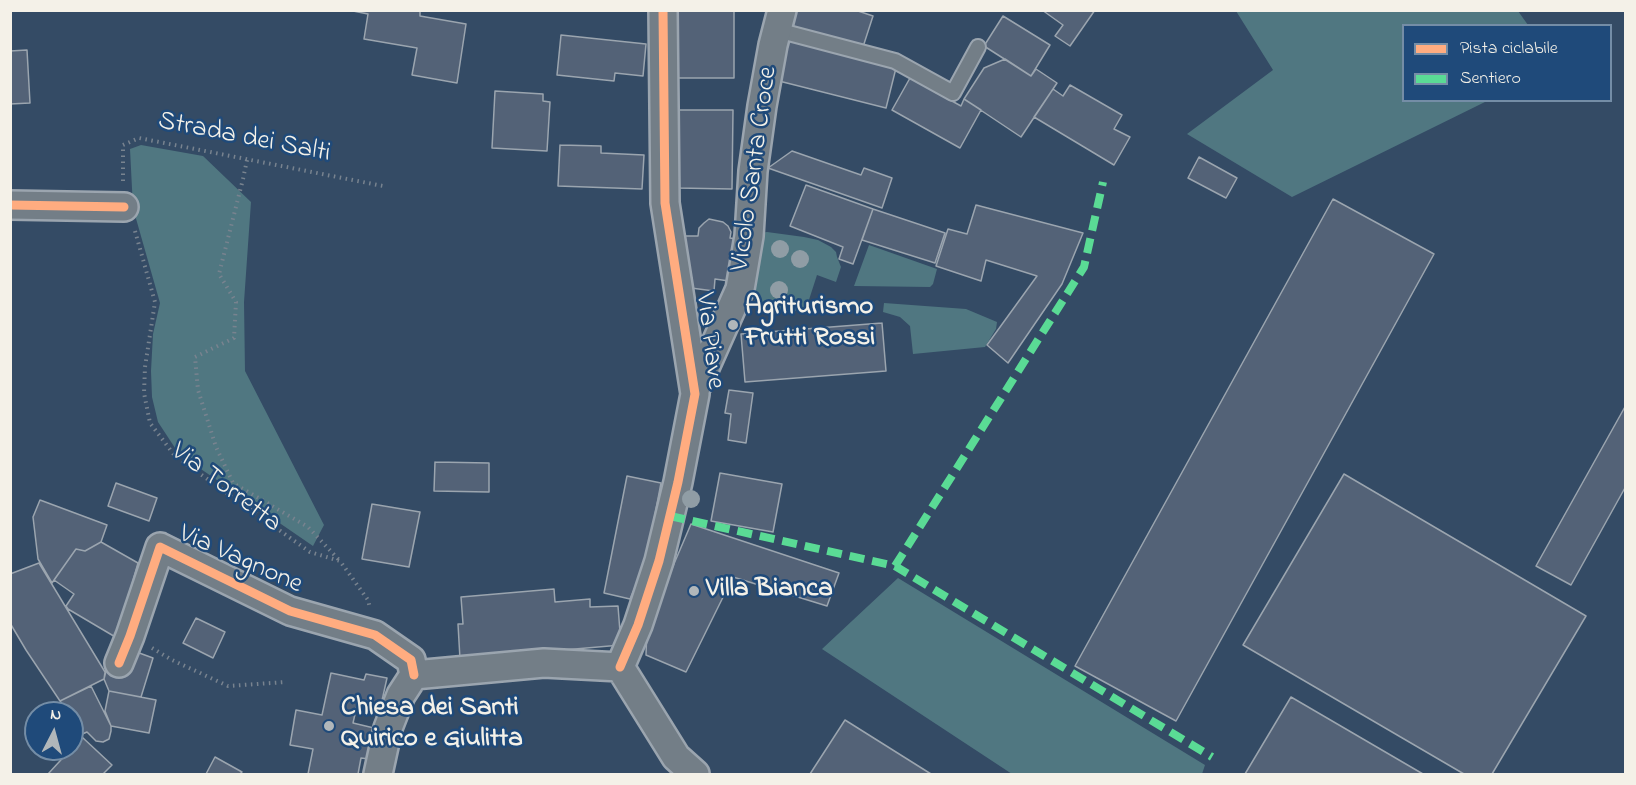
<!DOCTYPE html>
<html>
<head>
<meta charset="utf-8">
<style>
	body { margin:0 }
	#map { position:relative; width:1636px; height:785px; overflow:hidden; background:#344b65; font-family:"Indie Flower",sans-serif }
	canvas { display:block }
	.frame { position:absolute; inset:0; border:12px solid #f4f1e8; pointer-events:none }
	.legend { position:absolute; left:1402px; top:24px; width:210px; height:78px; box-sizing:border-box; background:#1f4a7a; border:2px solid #748da6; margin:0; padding:8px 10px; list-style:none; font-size:18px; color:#f4f1e8 }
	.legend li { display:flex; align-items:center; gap:12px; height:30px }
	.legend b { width:30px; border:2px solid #748da6 }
	.north { position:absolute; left:24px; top:701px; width:60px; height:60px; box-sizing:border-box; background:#1f4a7a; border:2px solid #748da6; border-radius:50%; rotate:6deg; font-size:16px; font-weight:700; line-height:24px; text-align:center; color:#f4f1e8 }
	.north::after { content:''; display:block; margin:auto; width:21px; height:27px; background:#b1b7ba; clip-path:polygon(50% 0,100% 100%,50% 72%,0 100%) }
</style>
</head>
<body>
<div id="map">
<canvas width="1636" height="785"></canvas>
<div class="frame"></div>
<ul class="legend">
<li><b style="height:8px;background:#ffac80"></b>Pista ciclabile</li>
<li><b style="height:8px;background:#5adb95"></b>Sentiero</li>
</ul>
<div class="north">N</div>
</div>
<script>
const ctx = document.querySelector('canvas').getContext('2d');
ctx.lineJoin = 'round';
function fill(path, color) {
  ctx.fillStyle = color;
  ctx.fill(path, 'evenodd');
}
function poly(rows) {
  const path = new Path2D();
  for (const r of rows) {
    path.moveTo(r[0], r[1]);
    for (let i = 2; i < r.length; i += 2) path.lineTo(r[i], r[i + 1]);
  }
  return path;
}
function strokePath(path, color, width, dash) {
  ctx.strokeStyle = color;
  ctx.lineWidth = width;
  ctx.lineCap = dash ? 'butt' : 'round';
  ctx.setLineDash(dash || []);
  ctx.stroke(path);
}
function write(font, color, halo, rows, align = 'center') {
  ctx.font = font + ' "Indie Flower",sans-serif';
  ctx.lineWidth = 5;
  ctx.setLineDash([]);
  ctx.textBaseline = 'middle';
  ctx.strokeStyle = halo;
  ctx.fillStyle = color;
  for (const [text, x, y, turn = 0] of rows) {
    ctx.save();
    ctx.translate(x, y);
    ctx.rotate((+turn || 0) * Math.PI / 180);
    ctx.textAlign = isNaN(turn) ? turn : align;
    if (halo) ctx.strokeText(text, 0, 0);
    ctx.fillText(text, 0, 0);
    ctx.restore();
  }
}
fill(poly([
	[1236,11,1518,11,1528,25,1404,26,1404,100,1487,101,1292,197,1187,134,1273,70],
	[141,145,203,156,251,202,244,302,245,371,324,525,313,546,179,454,158,422,152,397,151,371,153,334,160,303,133,208,130,149],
	[767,232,804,237,818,240,831,247,836,252,837,257,841,267,836,282,817,275,807,306,795,311,772,311,754,306,761,233],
	[869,245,937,269,933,284,930,287,854,286],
	[884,303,966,309,997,322,996,329,985,347,913,354,910,326,900,317,883,312],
	[898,578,1205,765,1202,774,1012,774,822,649]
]), '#507781');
const building = poly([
	[348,10,420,10,420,16,466,24,457,83,412,75,417,48,364,39,368,14,348,10],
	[677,10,734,10,734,78,677,78,677,10],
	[791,10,855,10,873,16,862,50,786,25,791,10],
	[1042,10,1095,10,1070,46,1055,36,1063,25,1042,10],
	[1003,16,1050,45,1031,76,984,46,1003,16],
	[561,35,646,44,643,76,615,73,614,81,557,75,561,35],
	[786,40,896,68,886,108,775,80,786,40],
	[27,50,30,103,10,104,10,51,27,50],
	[1005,59,1031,76,1036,69,1057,83,1021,137,964,99,984,68,1005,59],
	[910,78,961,106,964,99,981,110,960,148,892,110,910,78],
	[1070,85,1122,115,1114,129,1130,137,1114,165,1034,117,1053,89,1063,96,1070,85],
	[495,91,543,94,543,101,550,102,547,151,492,148,495,91],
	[677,110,733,110,732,189,677,188,677,110],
	[560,145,601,146,601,153,644,155,642,189,558,186,560,145],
	[792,151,861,175,864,168,892,178,882,208,768,168,792,151],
	[1199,157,1237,178,1226,198,1188,178,1199,157],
	[806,185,873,209,853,264,839,259,843,247,790,226,806,185],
	[1333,199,1434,254,1176,721,1075,666,1333,199],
	[976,205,1083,233,1062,284,1008,363,987,345,1037,276,986,260,981,281,936,266,948,229,967,234,976,205],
	[873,209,945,233,935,263,862,240,873,209],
	[709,219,723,222,728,226,731,232,730,238,744,240,736,282,715,279,714,291,691,288,692,278,681,276,683,236,698,236,699,228,704,223,709,219],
	[882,323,886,371,745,382,741,334,882,323],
	[729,390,753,393,746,443,728,440,731,414,725,413,729,390],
	[1626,405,1626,486,1571,585,1536,566,1626,405],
	[435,462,489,463,489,492,434,491,435,462],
	[720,473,782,484,773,532,711,521,720,473],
	[1344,474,1586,616,1492,774,1464,774,1243,645,1344,474],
	[627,476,661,483,646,562,630,599,604,593,627,476],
	[116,483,157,498,149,521,108,506,116,483],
	[40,500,107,525,101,542,85,551,76,549,52,583,38,559,33,517,40,500],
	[372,504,420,512,409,567,362,559,372,504],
	[691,524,839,573,827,606,733,577,686,672,646,655,647,627,691,524],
	[101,542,138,563,117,638,68,609,66,606,74,594,54,580,76,549,85,551,101,542],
	[39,563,105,672,104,679,60,701,26,650,10,623,10,574,39,563],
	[554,589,555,602,590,599,590,607,618,606,621,645,460,659,458,624,463,624,461,597,554,589],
	[196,618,225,632,213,658,183,643,196,618],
	[131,650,153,658,141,697,109,691,104,679,107,667,131,650],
	[331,673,364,680,366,674,387,678,381,705,358,701,353,723,374,728,369,759,361,758,358,774,308,774,313,749,290,745,296,710,322,715,331,673],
	[91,686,111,726,111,731,109,739,103,742,96,741,87,732,80,735,72,719,72,713,68,713,60,701,91,686],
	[109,691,156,700,149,733,111,726,105,711,109,691],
	[1291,697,1423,774,1245,774,1291,697],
	[845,720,931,774,810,774,845,720],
	[82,737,112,765,103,774,48,774,82,737],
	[215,757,242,772,240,774,206,774,215,757]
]);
fill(building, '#536277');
strokePath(building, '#9ba5af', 1.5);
const lane = poly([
	[777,30,895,61,953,93,978,47]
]);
const street = poly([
	[10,205,124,207],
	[695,390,740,289,749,236,753,171,762,106,773,45,782,10],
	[119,663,130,636,160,547,290,611,375,635,411,660,414,675],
	[620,667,638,625,659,561,678,482,695,394,665,203,663,10],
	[620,667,676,757,695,774],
	[414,675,544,663,620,667],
	[378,774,388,728,401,695,414,675]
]);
strokePath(lane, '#9ba5af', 18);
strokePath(street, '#9ba5af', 32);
strokePath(poly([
	[247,160,243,179,219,274,236,302,234,338,195,357,198,390,216,447,233,483,308,527,340,561],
	[123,181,123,145,139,138,383,186],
	[135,231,155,302,145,367,144,393,150,423,175,456,310,552,340,561,368,600,370,608],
	[152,648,172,660,228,686,286,682]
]), '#78838f', 4, [1.5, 4.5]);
strokePath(lane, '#737e87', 14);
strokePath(street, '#737e87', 27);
strokePath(poly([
	[670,516,895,566,1212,757],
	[895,566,1084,267,1103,182]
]), '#5adb95', 8, [15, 8]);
strokePath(poly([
	[10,205,124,207],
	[119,663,130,636,160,547,290,611,375,635,411,660,414,675],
	[620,667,638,625,659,561,678,482,695,394,665,203,663,10]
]), '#ffac80', 9);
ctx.fillStyle = '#909da5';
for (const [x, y] of [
	[780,249],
	[800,259],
	[779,290],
	[691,499]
]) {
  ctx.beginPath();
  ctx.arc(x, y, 9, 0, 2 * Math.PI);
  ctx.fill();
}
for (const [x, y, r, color] of [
	[733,325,6,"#b1b7ba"],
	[694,591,6,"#b1b7ba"],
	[329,726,6,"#b1b7ba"]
]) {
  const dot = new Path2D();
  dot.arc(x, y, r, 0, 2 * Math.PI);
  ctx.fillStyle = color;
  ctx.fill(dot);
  strokePath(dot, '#1f4a7a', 2);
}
write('27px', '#f4f1e8', '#1f4a7a', [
	["Strada dei Salti",244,139,11],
	["Vicolo Santa Croce",756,169,-82],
	["Via Piave",708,341,83],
	["Via Torretta",225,489,37],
	["Via Vagnone",240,561,24]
]);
write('bold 27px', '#f4f1e8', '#1f4a7a', [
	["Agriturismo",745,309],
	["Frutti Rossi",745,340],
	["Villa Bianca",706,591],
	["Chiesa dei Santi",341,710],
	["Quirico e Giulitta",341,741]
], 'left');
</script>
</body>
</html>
